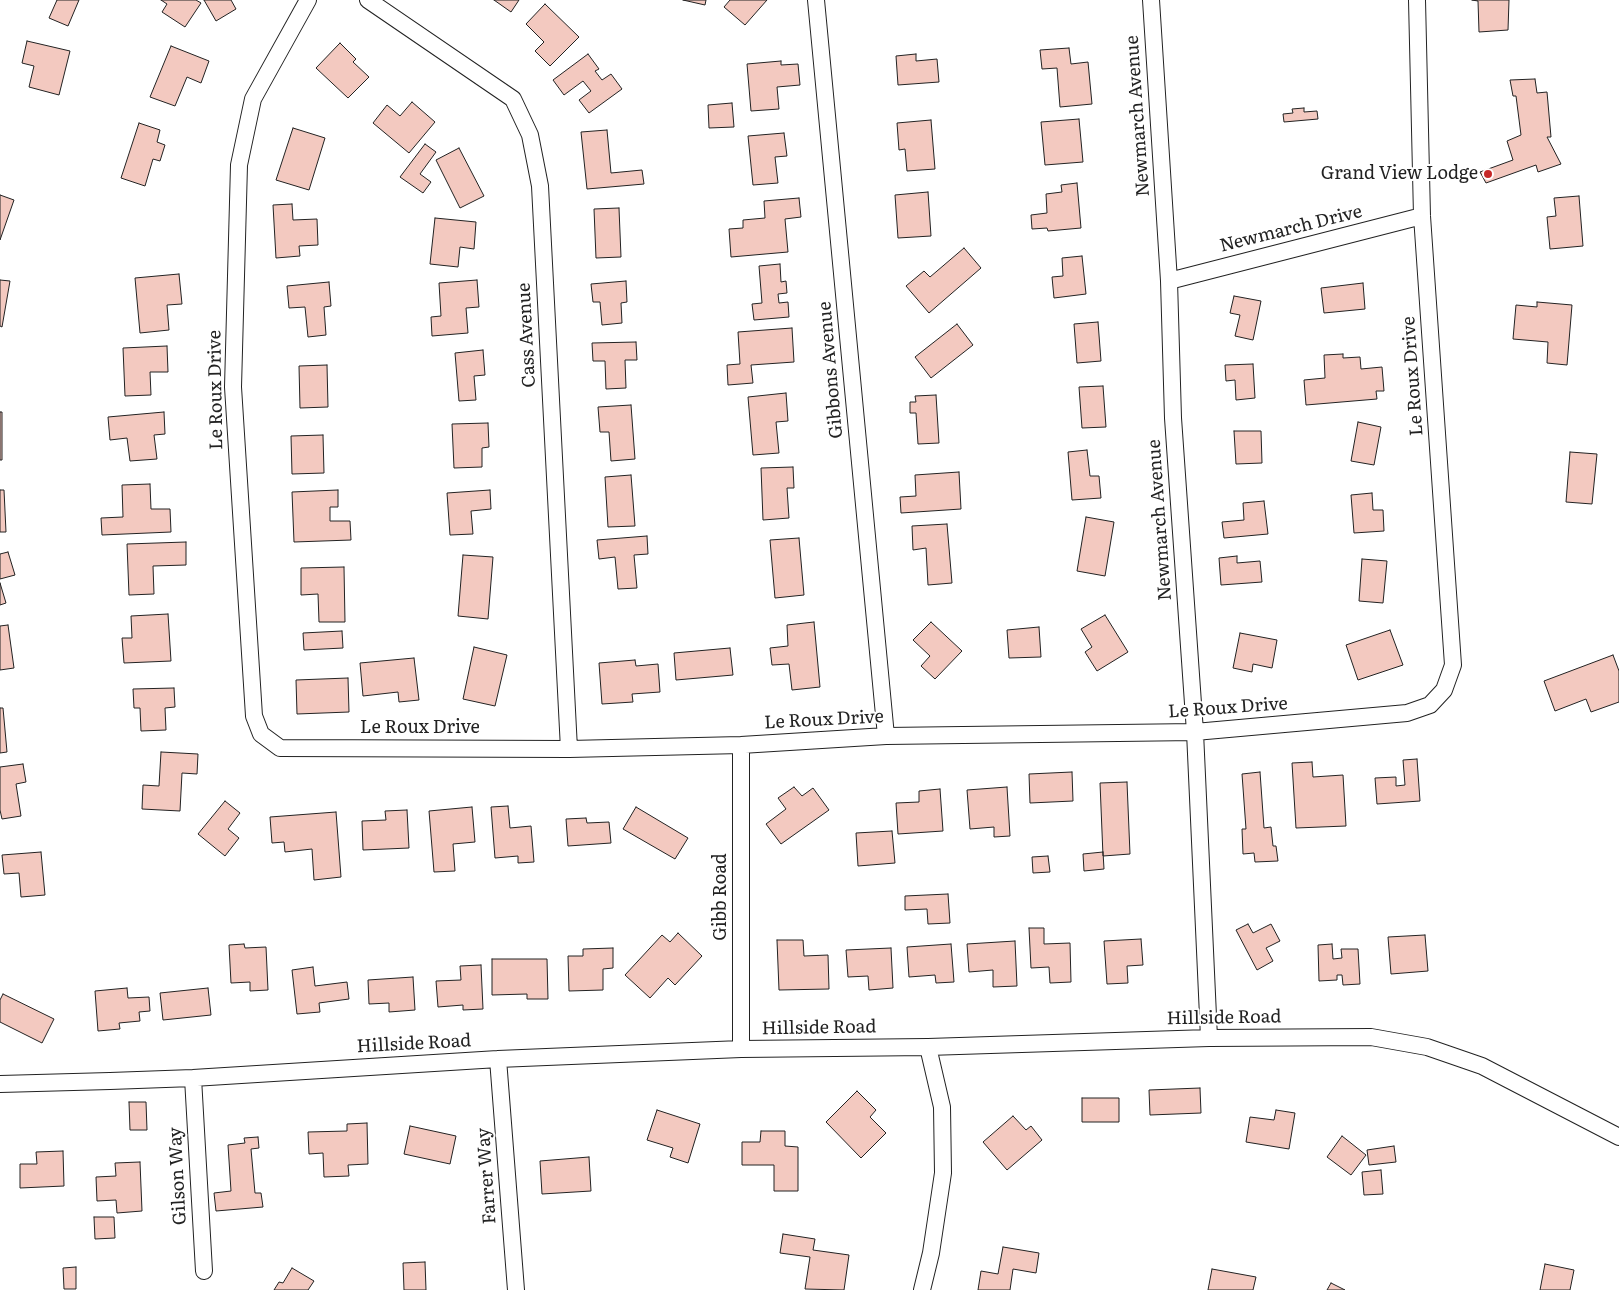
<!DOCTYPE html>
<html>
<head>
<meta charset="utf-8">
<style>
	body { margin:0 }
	canvas { display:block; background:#fff }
</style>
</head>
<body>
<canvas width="1619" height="1290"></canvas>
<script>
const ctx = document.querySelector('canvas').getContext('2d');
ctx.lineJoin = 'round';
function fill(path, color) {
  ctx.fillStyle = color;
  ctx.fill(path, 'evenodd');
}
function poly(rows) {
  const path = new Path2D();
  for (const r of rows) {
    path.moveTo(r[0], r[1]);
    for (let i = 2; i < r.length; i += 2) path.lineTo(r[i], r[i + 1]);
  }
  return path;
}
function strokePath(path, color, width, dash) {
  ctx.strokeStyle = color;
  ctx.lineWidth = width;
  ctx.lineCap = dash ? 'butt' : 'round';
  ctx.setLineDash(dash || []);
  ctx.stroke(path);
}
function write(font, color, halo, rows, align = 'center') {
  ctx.font = font + ' Literata,serif';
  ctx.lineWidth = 4;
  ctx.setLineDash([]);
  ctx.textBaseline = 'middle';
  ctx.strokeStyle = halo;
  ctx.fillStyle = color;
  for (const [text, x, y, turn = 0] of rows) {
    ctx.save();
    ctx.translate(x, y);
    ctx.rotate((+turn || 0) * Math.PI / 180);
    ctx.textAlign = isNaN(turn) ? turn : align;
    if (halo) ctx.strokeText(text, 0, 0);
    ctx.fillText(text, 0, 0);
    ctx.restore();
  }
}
const building = poly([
	[57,0,79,0,68,26,49,18,57,0],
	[161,0,196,0,201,3,185,27,162,12,167,4,161,0],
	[204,0,231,0,236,9,216,21,204,0],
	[494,0,519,0,511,12,494,0],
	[683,0,706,0,705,5,683,0],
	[730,0,767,0,745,25,724,7,730,0],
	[1472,0,1509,0,1508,30,1479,32,1478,1,1472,0],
	[545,4,579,37,550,66,535,51,544,42,526,24,545,4],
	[27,41,70,51,59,95,29,87,34,66,22,63,27,41],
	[340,43,356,59,353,62,369,77,348,98,316,68,340,43],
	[171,46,209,61,201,83,187,77,175,106,150,97,171,46],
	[1069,48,1071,64,1088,62,1092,104,1060,107,1057,68,1042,69,1040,50,1069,48],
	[588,54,599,69,595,71,602,80,611,74,622,89,589,113,579,100,591,91,583,81,564,95,553,80,588,54],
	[916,54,916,61,937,59,939,82,898,85,896,56,916,54],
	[781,61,781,65,798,64,800,85,777,87,779,109,751,111,747,64,781,61],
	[1535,79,1537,93,1547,92,1551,137,1547,137,1561,164,1538,172,1536,165,1486,183,1480,172,1513,160,1507,141,1521,135,1516,96,1513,96,1510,80,1535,79],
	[412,102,435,122,409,153,373,123,387,105,400,116,412,102],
	[732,103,734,127,709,128,708,105,732,103],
	[1304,108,1304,112,1317,111,1318,119,1284,122,1283,114,1293,113,1292,109,1304,108],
	[1079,119,1083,162,1045,165,1041,122,1079,119],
	[931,120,935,169,907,171,905,149,899,150,897,123,931,120],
	[139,123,160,130,157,142,165,145,160,161,153,159,145,186,121,178,139,123],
	[293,128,325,138,309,190,276,180,293,128],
	[607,130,611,173,642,170,644,184,587,189,581,132,607,130],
	[784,133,787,156,775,157,778,183,753,185,748,136,784,133],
	[425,144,436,152,420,174,431,182,423,193,400,177,425,144],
	[459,148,484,196,460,208,436,160,459,148],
	[1077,183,1081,228,1048,231,1047,228,1032,229,1031,215,1047,213,1046,194,1062,192,1061,185,1077,183],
	[928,192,931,236,898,238,895,195,928,192],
	[0,195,14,200,0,240,0,195],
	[1579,196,1583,246,1550,249,1547,217,1556,216,1554,198,1579,196],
	[799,198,801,217,785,219,788,252,731,257,729,229,743,228,743,220,765,218,764,201,799,198],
	[292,204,293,220,317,219,318,245,299,246,300,256,276,258,273,205,292,204],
	[619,208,621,257,596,258,594,209,619,208],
	[435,218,476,222,474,249,460,247,458,267,430,264,435,218],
	[964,248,981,268,929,313,906,286,924,271,930,277,964,248],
	[1082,256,1086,294,1054,298,1052,277,1063,276,1062,258,1082,256],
	[780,264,781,282,786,281,787,293,778,294,779,303,788,302,789,317,754,320,752,304,762,303,759,266,780,264],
	[179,274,182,304,167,305,169,330,140,333,135,278,179,274],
	[0,280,10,281,2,327,0,326,0,280],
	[477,280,479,307,466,308,468,333,432,336,431,317,441,316,439,283,477,280],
	[626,281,627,302,621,303,622,323,602,325,600,302,593,302,591,284,626,281],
	[329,282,331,306,324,307,326,335,308,337,305,307,289,308,287,286,329,282],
	[1363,283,1365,309,1324,313,1321,288,1363,283],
	[1234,296,1261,301,1253,340,1235,336,1240,315,1230,313,1234,296],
	[1537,302,1572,305,1567,365,1547,363,1548,342,1513,339,1516,305,1537,307,1537,302],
	[1098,322,1101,361,1077,363,1074,324,1098,322],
	[957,324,973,345,931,378,915,357,957,324],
	[792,328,794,362,751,365,753,383,728,385,727,365,740,364,738,332,792,328],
	[636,342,637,360,625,360,626,388,606,389,605,361,593,361,592,343,636,342],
	[167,346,168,372,150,372,151,395,125,396,123,348,167,346],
	[483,350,485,375,474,376,476,400,459,401,455,353,483,350],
	[1343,354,1343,358,1360,357,1361,369,1382,367,1384,391,1376,391,1377,399,1306,405,1304,380,1325,378,1324,355,1343,354],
	[1253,364,1255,398,1236,400,1235,380,1226,381,1225,365,1253,364],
	[327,365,328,407,300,408,299,366,327,365],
	[1103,386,1106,427,1082,428,1079,387,1103,386],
	[786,393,788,421,776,422,779,453,753,455,748,397,786,393],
	[936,395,939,443,918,444,916,413,910,413,910,402,916,402,915,396,936,395],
	[631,405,635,459,611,461,609,432,600,432,598,407,631,405],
	[0,412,2,412,2,460,0,460,0,412],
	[164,412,165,434,154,435,157,459,130,461,127,438,110,440,108,417,164,412],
	[1358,422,1381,427,1374,465,1351,461,1358,422],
	[488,423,489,447,482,448,482,467,454,468,452,424,488,423],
	[1234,431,1261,431,1262,463,1236,464,1234,431],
	[323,435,324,473,292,474,291,436,323,435],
	[1087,450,1090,476,1099,476,1101,498,1072,500,1068,452,1087,450],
	[1570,452,1597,454,1592,504,1566,502,1570,452],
	[793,467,794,488,787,488,789,518,763,520,761,468,793,467],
	[959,472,961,509,901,513,900,497,916,496,915,475,959,472],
	[631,475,635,526,608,527,605,477,631,475],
	[150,484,151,509,170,509,171,532,102,535,101,518,123,517,122,485,150,484],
	[0,490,4,490,6,532,0,532,0,490],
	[338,490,338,507,330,507,330,521,350,521,351,540,294,542,292,492,338,490],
	[490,490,491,509,471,511,473,534,450,535,447,493,490,490],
	[1372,493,1373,510,1383,510,1384,531,1354,533,1351,495,1372,493],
	[1264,501,1268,534,1224,538,1222,522,1244,520,1243,503,1264,501],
	[1086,517,1114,522,1105,576,1077,571,1086,517],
	[947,524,952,583,928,585,926,548,913,550,912,526,947,524],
	[647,536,648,554,634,555,637,588,618,589,615,557,599,559,597,540,647,536],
	[799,538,804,595,775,598,770,540,799,538],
	[186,542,186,565,153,566,154,594,129,595,127,544,186,542],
	[8,552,15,575,0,579,0,554,8,552],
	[463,555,493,557,488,619,458,616,463,555],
	[1237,556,1237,563,1260,561,1262,582,1221,585,1219,558,1237,556],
	[1362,559,1387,561,1383,603,1359,601,1362,559],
	[344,567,345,622,319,622,318,594,301,595,301,568,344,567],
	[0,583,6,603,0,605,0,583],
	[168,614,171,661,124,663,122,638,132,638,131,616,168,614],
	[1105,615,1128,652,1097,671,1085,652,1092,647,1081,629,1105,615],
	[814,622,820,687,792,690,789,664,772,665,770,648,788,646,787,625,814,622],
	[931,622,962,651,935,679,921,666,930,656,913,640,931,622],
	[8,625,14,668,0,670,0,626,8,625],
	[1039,627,1041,657,1009,658,1007,630,1039,627],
	[1390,630,1403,665,1358,680,1346,645,1390,630],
	[342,631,343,648,304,650,303,633,342,631],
	[1240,633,1277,640,1272,668,1253,664,1252,672,1233,668,1240,633],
	[474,647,507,655,495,706,463,699,474,647],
	[730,648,733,675,676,680,674,653,730,648],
	[1613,655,1619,671,1619,702,1591,712,1586,699,1555,711,1544,681,1613,655],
	[414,658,419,700,399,702,398,692,363,696,360,663,414,658],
	[635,660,636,666,658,664,660,692,632,694,633,702,602,704,599,663,635,660],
	[348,678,349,712,297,714,296,680,348,678],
	[174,688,175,707,165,708,166,730,141,731,140,708,134,708,133,689,174,688],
	[0,708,3,708,7,752,0,753,0,708],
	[161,752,198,754,197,774,182,773,180,811,142,809,143,785,159,786,161,752],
	[1417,759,1420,801,1377,804,1375,778,1396,777,1396,786,1405,785,1403,760,1417,759],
	[1312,762,1313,777,1343,775,1346,826,1296,828,1292,763,1312,762],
	[23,764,26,782,16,784,21,816,2,819,0,810,0,767,23,764],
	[1072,772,1073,801,1030,803,1029,774,1072,772],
	[1260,772,1264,828,1271,827,1273,846,1276,846,1278,861,1255,862,1254,853,1243,854,1242,829,1246,829,1242,774,1260,772],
	[1127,782,1130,854,1103,856,1100,783,1127,782],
	[794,787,802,796,813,788,829,810,781,844,766,824,786,809,778,798,794,787],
	[1007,787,1010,836,994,837,994,827,970,829,967,790,1007,787],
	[940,789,943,831,898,834,896,803,919,802,919,791,940,789],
	[225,801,240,813,228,829,239,838,225,856,198,834,225,801],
	[508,806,510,828,531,826,534,862,518,863,518,856,495,858,491,807,508,806],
	[472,807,475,842,453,844,455,871,434,872,429,811,472,807],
	[636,807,688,838,675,859,623,829,636,807],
	[407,810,409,848,363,850,362,821,386,820,385,811,407,810],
	[336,812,341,877,314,880,312,849,285,852,284,842,272,843,270,817,336,812],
	[586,818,587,823,609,822,611,843,568,846,566,819,586,818],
	[892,831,895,863,858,866,856,833,892,831],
	[41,852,45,895,21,897,19,873,4,874,2,855,41,852],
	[1103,852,1104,869,1084,871,1083,854,1103,852],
	[1048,856,1050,872,1033,873,1032,857,1048,856],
	[948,894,950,923,928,924,927,909,905,910,905,896,948,894],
	[1248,924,1253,933,1271,924,1280,941,1266,948,1273,961,1257,970,1236,930,1248,924],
	[1029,928,1044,928,1044,944,1070,943,1071,982,1050,983,1049,967,1031,968,1029,928],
	[678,933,702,956,675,985,668,978,650,998,625,975,662,935,670,942,678,933],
	[1425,935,1428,971,1391,974,1388,937,1425,935],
	[1141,939,1143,965,1127,966,1128,983,1107,984,1104,941,1141,939],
	[777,940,803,940,804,956,828,955,829,989,779,990,777,940],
	[1015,941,1017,986,993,987,993,970,969,972,967,944,1015,941],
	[244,944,245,948,266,947,268,990,250,991,250,982,231,983,229,945,244,944],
	[951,944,954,982,936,983,935,975,909,977,907,947,951,944],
	[1332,944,1333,959,1342,958,1341,949,1358,949,1360,984,1343,985,1342,975,1337,975,1337,980,1319,981,1318,945,1332,944],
	[613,948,613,968,603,969,603,990,569,991,568,956,583,956,583,949,613,948],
	[891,948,893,988,869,990,868,976,848,977,846,950,891,948],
	[492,959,547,959,548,999,527,999,527,994,492,995,492,959],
	[481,965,483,1009,463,1010,463,1005,438,1007,436,981,461,980,460,966,481,965],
	[313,967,315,986,347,982,349,999,319,1003,320,1012,297,1014,292,970,313,967],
	[413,977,415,1010,389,1012,389,1003,369,1004,368,980,413,977],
	[127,988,128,998,149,997,150,1011,139,1012,140,1021,119,1023,120,1029,98,1031,95,991,127,988],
	[208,988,211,1015,163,1020,160,993,208,988],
	[3,994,54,1019,42,1043,0,1022,0,1000,3,994],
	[1200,1088,1201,1113,1150,1115,1149,1090,1200,1088],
	[857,1091,876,1110,870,1117,886,1133,861,1158,826,1122,857,1091],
	[1082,1098,1119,1098,1119,1122,1082,1122,1082,1098],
	[129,1102,146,1102,147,1130,130,1130,129,1102],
	[657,1110,700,1124,688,1163,670,1157,673,1148,647,1140,657,1110],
	[1276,1110,1295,1113,1289,1149,1246,1142,1250,1117,1274,1120,1276,1110],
	[1013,1116,1026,1130,1031,1126,1042,1140,1007,1170,983,1142,1013,1116],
	[367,1123,368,1164,348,1165,349,1176,324,1177,323,1153,309,1154,308,1132,347,1131,347,1124,367,1123],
	[410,1126,456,1136,450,1164,404,1154,410,1126],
	[761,1131,785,1131,785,1146,798,1147,798,1191,774,1191,774,1165,742,1165,742,1142,760,1142,761,1131],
	[1342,1136,1366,1155,1351,1175,1327,1157,1342,1136],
	[258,1137,259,1148,251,1149,255,1193,261,1193,263,1207,216,1211,214,1193,231,1191,228,1145,245,1143,244,1138,258,1137],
	[1394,1146,1396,1162,1369,1165,1367,1150,1394,1146],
	[63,1151,64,1186,20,1188,20,1164,37,1164,36,1152,63,1151],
	[589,1157,591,1191,542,1194,540,1161,589,1157],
	[140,1162,142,1211,117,1213,116,1200,97,1201,96,1177,116,1176,115,1163,140,1162],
	[1381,1170,1383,1194,1364,1195,1362,1172,1381,1170],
	[94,1217,114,1217,115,1238,95,1239,94,1217],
	[783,1234,815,1239,813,1250,849,1255,844,1290,805,1289,810,1257,780,1253,783,1234],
	[1003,1247,1039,1253,1036,1273,1013,1269,1010,1290,978,1290,981,1271,998,1274,1003,1247],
	[425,1262,426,1290,404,1290,403,1263,425,1262],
	[1545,1264,1574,1270,1570,1290,1540,1290,1545,1264],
	[76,1267,76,1289,64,1289,63,1268,76,1267],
	[292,1268,314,1281,308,1290,274,1290,279,1282,283,1283,292,1268],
	[1212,1269,1256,1277,1253,1290,1208,1290,1212,1269],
	[1331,1283,1345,1290,1327,1290,1331,1283]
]);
fill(building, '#f3c9c0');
strokePath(building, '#222', 1);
const street = poly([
	[308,0,253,99,239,165,233,387,254,716,261,734,280,748,569,749,741,745,886,736,1195,732,1407,713,1430,705,1444,690,1453,665,1422,216,1417,0],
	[368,0,513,99,530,135,540,186,569,749],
	[816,0,886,736],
	[1151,0,1169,281,1173,418,1195,732,1209,1038],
	[1169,281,1422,216],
	[741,745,741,1049],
	[498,1059,516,1290],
	[193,1078,204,1271],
	[0,1084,110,1081,193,1078,498,1059,741,1049,928,1047,1209,1038,1371,1037,1427,1047,1482,1066,1619,1137],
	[922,1290,931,1253,943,1173,942,1107,928,1047]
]);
strokePath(street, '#222', 18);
strokePath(street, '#fff', 16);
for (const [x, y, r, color] of [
	[1488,174,5,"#c62828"]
]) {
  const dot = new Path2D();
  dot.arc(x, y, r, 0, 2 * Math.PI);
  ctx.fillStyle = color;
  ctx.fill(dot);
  strokePath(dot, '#fff', 2);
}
write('18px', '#222', '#fff', [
	["Newmarch Avenue",1138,116,-94],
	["Newmarch Drive",1291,229,-14],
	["Cass Avenue",527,335,-93],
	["Gibbons Avenue",831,370,-95],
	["Le Roux Drive",1413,376,-94],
	["Le Roux Drive",216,390,-91],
	["Newmarch Avenue",1160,520,-94],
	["Le Roux Drive",1228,708,-4],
	["Le Roux Drive",824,720,-3],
	["Le Roux Drive",420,728],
	["Gibb Road",721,897,-90],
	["Hillside Road",1224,1018,-1],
	["Hillside Road",819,1028,-1],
	["Hillside Road",414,1044,-3],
	["Gilson Way",178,1176,-93],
	["Farrer Way",487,1176,-94]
]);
write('18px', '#222', '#fff', [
	["Grand View Lodge",1478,174]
], 'right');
</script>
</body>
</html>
